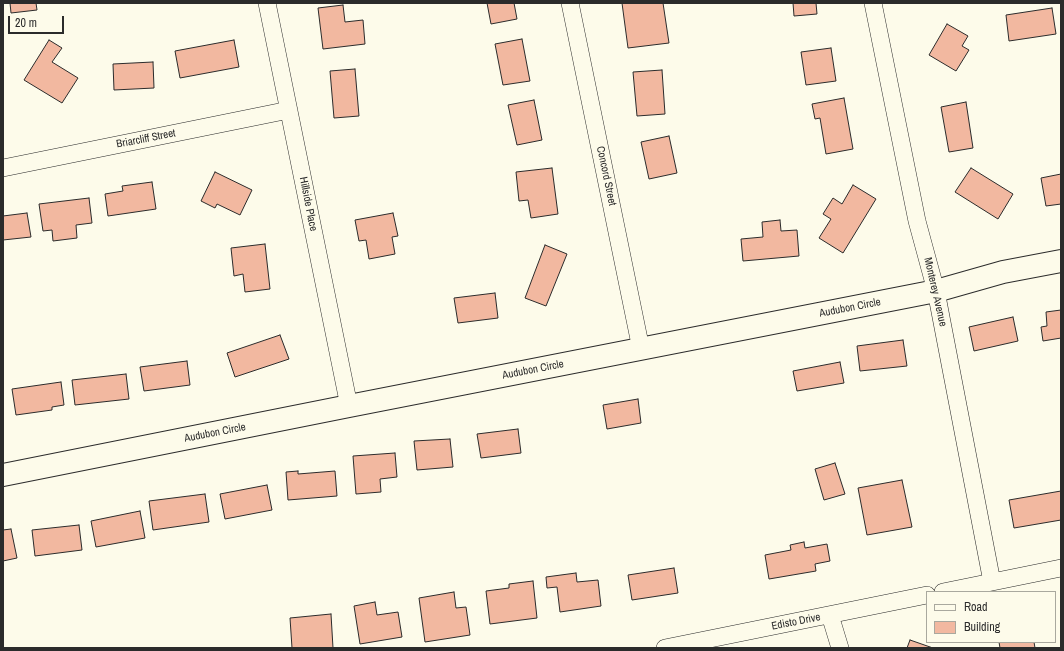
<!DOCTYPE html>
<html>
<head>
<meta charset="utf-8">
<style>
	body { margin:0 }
	#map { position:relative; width:1064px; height:651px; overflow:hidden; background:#fdfbea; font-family:"Archivo Narrow",sans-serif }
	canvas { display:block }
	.frame { position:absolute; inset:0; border:4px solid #2b2b2b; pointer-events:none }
	.legend { position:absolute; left:926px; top:591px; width:130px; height:52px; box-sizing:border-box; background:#fdfbea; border:1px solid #a9a89e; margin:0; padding:5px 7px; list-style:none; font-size:12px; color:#2b2b2b }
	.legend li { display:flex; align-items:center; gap:8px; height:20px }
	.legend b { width:20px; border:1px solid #a9a89e }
	.scale { position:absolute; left:8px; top:16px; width:56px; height:18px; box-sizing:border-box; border:2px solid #2b2b2b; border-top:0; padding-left:5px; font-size:12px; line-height:14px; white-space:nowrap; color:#2b2b2b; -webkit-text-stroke:3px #fdfbea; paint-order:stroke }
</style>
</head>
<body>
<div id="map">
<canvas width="1064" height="651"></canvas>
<div class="frame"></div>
<ul class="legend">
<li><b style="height:5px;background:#fdfbea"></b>Road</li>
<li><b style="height:11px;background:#f2b8a0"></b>Building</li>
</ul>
<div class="scale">20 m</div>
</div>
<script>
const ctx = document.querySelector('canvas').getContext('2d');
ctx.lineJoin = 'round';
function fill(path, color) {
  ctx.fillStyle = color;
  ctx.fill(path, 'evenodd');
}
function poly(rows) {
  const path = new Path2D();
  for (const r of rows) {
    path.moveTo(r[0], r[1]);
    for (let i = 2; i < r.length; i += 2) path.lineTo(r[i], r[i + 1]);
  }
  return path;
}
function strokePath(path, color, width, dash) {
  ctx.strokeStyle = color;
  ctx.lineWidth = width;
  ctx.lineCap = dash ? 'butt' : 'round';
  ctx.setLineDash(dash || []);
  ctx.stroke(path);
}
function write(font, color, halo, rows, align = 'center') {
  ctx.font = font + ' "Archivo Narrow",sans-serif';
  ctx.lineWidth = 3;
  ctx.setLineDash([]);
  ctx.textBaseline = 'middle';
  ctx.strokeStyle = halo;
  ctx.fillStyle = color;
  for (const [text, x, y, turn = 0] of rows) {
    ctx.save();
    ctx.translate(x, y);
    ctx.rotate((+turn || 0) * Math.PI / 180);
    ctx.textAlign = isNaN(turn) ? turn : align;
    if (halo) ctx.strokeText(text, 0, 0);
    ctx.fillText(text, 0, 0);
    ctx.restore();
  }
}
const building = poly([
	[10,3,36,3,37,10,11,13,10,3],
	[487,3,514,3,517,19,491,24,487,3],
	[622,3,663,3,669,43,628,48,622,3],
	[793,3,816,3,817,14,794,16,793,3],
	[343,5,345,22,363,20,365,44,323,49,318,8,343,5],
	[1052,8,1056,34,1009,41,1006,15,1052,8],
	[947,24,968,36,962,46,969,50,956,71,929,55,947,24],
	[522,39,530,81,503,85,495,44,522,39],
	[49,40,62,48,52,62,78,78,62,103,24,80,49,40],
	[234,40,239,67,180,78,175,51,234,40],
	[831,48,836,81,806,85,801,52,831,48],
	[153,62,154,88,114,90,113,64,153,62],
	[355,69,359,116,334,118,330,71,355,69],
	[662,70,665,114,637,116,633,72,662,70],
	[844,98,853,149,826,154,820,118,815,119,812,104,844,98],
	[534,100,542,140,517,145,508,105,534,100],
	[966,102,973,148,949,152,941,107,966,102],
	[669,136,677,173,649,179,641,142,669,136],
	[552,168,558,214,531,218,528,200,519,201,516,172,552,168],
	[971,168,1013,194,998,219,955,192,971,168],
	[215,172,252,190,240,215,217,204,215,208,201,201,215,172],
	[1061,174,1061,204,1046,206,1041,178,1061,174],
	[152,182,156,209,108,216,105,194,123,191,122,186,152,182],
	[853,185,876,199,843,253,819,238,831,219,823,214,833,198,842,204,853,185],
	[89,198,92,223,76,225,77,238,53,241,52,230,43,231,39,204,89,198],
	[27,213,31,237,3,240,3,216,27,213],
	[393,213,398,236,392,237,395,254,369,259,366,240,359,241,355,220,393,213],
	[780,220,781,231,797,230,799,256,743,261,741,239,763,237,762,222,780,220],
	[265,244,270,289,245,292,243,274,234,276,231,248,265,244],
	[545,245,567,254,546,306,525,298,545,245],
	[495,293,498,318,458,323,454,298,495,293],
	[1061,310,1061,338,1043,341,1041,327,1047,326,1046,312,1061,310],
	[1013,317,1018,341,974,351,969,327,1013,317],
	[280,335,289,359,235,377,227,353,280,335],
	[903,340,907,366,860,371,857,346,903,340],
	[187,361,190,385,144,391,140,367,187,361],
	[840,362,844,383,797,391,793,371,840,362],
	[126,374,129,399,75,405,72,380,126,374],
	[61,382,64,405,52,407,52,410,16,415,12,389,61,382],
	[638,399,641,423,607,429,603,405,638,399],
	[518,429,521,453,481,458,477,434,518,429],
	[450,439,453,467,417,470,414,441,450,439],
	[395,453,397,477,380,479,381,492,356,494,353,456,395,453],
	[835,463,845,494,824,500,815,469,835,463],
	[298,471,298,474,335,471,337,496,288,500,286,472,298,471],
	[902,480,912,527,867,535,858,488,902,480],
	[267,485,272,510,225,519,220,494,267,485],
	[1061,491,1061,520,1014,528,1009,500,1061,491],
	[205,494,209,522,153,530,149,501,205,494],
	[140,511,145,538,96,547,91,521,140,511],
	[79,525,82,550,35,556,32,530,79,525],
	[11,529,17,558,3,561,3,530,11,529],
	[804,542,805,548,827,544,830,561,815,564,816,571,769,579,765,555,791,550,790,545,804,542],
	[674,568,678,593,632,600,628,575,674,568],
	[576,573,577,582,598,580,601,606,560,612,557,587,547,588,546,577,576,573],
	[533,581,537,618,490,624,486,591,509,588,509,584,533,581],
	[454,592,456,608,466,607,470,635,425,642,419,598,454,592],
	[375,602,377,615,398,612,402,637,360,644,354,606,375,602],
	[331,614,333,648,292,648,290,618,331,614],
	[910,640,933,648,907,648,910,640],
	[999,642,1034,642,1035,648,1000,648,999,642]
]);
fill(building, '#f2b8a0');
strokePath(building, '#2b2b2b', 1);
const street = poly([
	[267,3,349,406],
	[570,3,641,349],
	[873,3,917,221,936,291,992,582],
	[3,168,289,110],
	[943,592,1061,568],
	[830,615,840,648],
	[665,648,927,595]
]);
const secondary = poly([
	[3,475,349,406,936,291,1003,272,1061,261]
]);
strokePath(street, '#2b2b2b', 18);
strokePath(secondary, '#2b2b2b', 24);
strokePath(street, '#fdfbea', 17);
strokePath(secondary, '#fdfbea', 22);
write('11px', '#2b2b2b', '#fdfbea', [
	["Briarcliff Street",146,139,-11],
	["Concord Street",606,176,78],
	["Hillside Place",308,204,79],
	["Monterey Avenue",935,292,77],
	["Audubon Circle",850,308,-11],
	["Audubon Circle",533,370,-11],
	["Audubon Circle",215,433,-11],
	["Edisto Drive",796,622,-11]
]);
</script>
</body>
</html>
